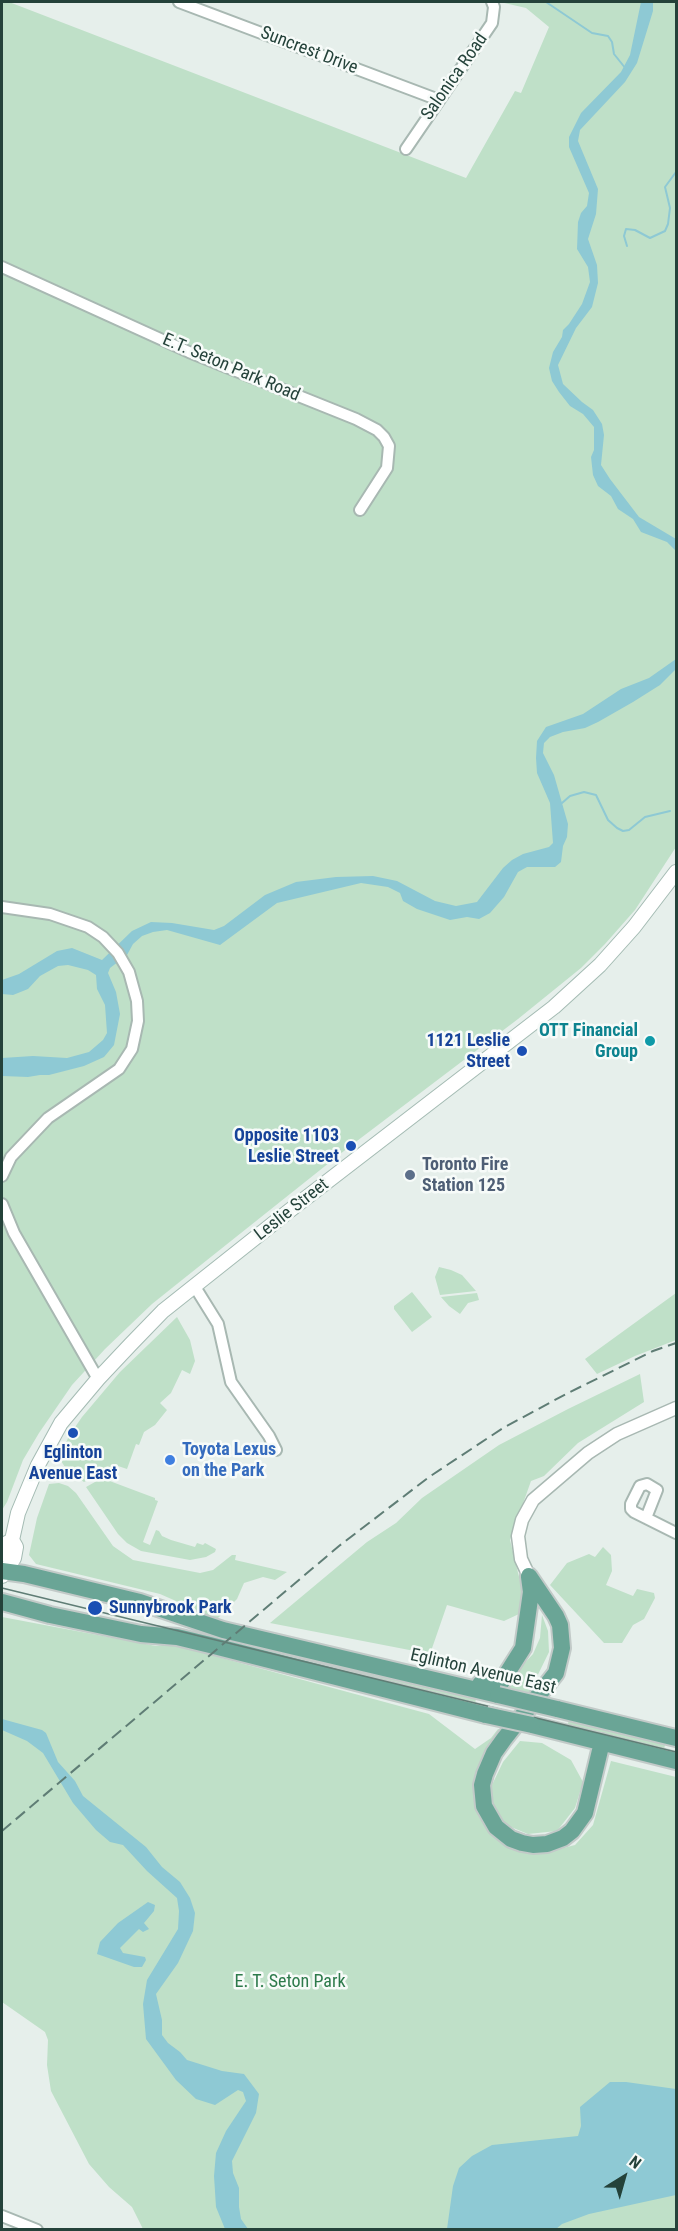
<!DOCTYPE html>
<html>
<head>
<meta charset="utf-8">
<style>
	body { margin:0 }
	#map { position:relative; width:678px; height:2231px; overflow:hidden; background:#e6efeb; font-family:"Roboto Condensed",sans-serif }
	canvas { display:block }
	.frame { position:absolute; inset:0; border:3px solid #24423a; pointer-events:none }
	.north { position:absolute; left:594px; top:2147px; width:60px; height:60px; -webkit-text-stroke:4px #f7fbf9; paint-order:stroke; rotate:37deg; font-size:16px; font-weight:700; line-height:24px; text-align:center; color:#24423a }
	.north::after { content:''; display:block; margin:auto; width:21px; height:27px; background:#24423a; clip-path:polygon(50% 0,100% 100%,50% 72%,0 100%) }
</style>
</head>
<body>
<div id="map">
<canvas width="678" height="2231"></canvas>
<div class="frame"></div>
<div class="north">N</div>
</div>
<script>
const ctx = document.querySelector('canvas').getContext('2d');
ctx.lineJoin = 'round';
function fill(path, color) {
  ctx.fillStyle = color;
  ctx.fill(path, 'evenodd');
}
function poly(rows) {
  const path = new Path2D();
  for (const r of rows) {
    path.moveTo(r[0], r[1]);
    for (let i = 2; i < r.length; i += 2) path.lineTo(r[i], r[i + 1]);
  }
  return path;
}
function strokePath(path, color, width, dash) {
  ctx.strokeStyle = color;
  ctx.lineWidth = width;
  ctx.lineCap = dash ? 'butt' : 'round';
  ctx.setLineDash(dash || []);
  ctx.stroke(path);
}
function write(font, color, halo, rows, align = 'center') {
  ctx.font = font + ' "Roboto Condensed",sans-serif';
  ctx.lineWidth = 5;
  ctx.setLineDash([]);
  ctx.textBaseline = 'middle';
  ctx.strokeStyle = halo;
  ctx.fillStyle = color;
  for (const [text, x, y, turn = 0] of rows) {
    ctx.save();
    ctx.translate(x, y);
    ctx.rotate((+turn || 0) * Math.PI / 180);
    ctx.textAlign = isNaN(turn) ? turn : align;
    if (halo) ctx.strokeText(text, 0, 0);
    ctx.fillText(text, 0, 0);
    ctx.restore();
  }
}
fill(poly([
	[2,2,9,2,466,178,515,91,521,93,549,27,526,8,500,2,676,2,676,847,635,910,605,944,581,968,518,1019,349,1147,187,1276,152,1304,105,1349,72,1385,39,1433,23,1460,7,1502,2,1510],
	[439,1267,451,1270,462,1275,476,1291,440,1295,435,1277],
	[412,1292,432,1317,412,1332,394,1309,394,1306],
	[477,1293,479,1300,468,1303,460,1314,449,1306,441,1297],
	[676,1293,676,1340,635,1356,597,1374,585,1359],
	[177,1317,190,1340,195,1361,190,1374,182,1370,171,1393,160,1403,167,1410,155,1425,144,1432,139,1445,136,1444,127,1469,115,1465,112,1472,114,1473,113,1476,96,1476,84,1482,67,1470,59,1458,69,1436,82,1417,120,1372],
	[640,1374,644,1402,578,1443,544,1476,531,1481,510,1540,522,1589,519,1614,504,1621,447,1605,430,1654,270,1623,367,1542,396,1523,422,1498,499,1445,568,1409],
	[107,1480,155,1498,155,1500,158,1501,143,1542,150,1545,156,1530,159,1531,162,1536,171,1540,195,1547,197,1543,203,1545,205,1543,216,1549,215,1552,206,1557,190,1560,141,1551,127,1543,118,1534,86,1487,95,1482],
	[59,1483,68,1486,76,1493,113,1546,133,1560,200,1573,213,1570,232,1555,236,1555,235,1560,287,1572,275,1580,263,1577,244,1583,237,1599,217,1619,160,1594,36,1564,29,1555,37,1518,49,1484],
	[603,1547,611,1555,612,1571,606,1585,633,1596,637,1589,654,1593,655,1598,644,1619,633,1625,622,1643,604,1643,550,1585,567,1563,589,1554,595,1557],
	[542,1615,548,1631,549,1652,529,1693,512,1690,504,1685,533,1654,540,1638],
	[2,1617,156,1646,170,1644,429,1714,475,1749,491,1738,498,1729,501,1729,482,1757,475,1780,474,1795,479,1817,490,1833,498,1840,516,1850,544,1853,575,1845,593,1825,611,1761,676,1777,676,2229,143,2229,132,2207,109,2187,89,2164,51,2091,47,2065,48,2040,45,2032,2,2002],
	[249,1642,476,1698,475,1705,247,1649],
	[569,1719,666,1741,663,1753,567,1728],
	[520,1741,542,1743,571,1760,583,1782,575,1808,557,1831,528,1834,506,1825,493,1808,491,1787,503,1762]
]), '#bfe0c8');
fill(poly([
	[641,2,653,2,653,11,637,63,625,82,580,130,578,141,598,189,596,214,588,239,597,265,598,283,592,307,576,328,558,365,563,384,582,402,593,410,602,424,604,435,601,465,610,479,639,517,676,539,676,551,667,542,641,532,633,519,618,509,611,496,598,486,593,475,591,457,594,450,594,427,583,414,570,406,559,392,552,381,549,368,553,352,562,337,563,330,569,324,582,304,590,282,588,267,577,249,578,222,581,213,587,206,589,193,569,147,569,137,581,113,621,72,630,55],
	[676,659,676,669,660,685,633,702,598,722,585,728,563,732,550,737,544,743,543,753,554,775,568,824,567,837,563,846,561,862,555,867,527,867,518,872,504,897,490,913,479,919,467,917,450,920,417,909,403,901,400,893,388,887,361,883,277,903,220,945,167,930,153,932,142,936,133,944,127,955,110,968,108,973,116,992,120,1014,114,1045,104,1057,84,1066,49,1075,40,1075,28,1077,2,1076,2,1058,33,1056,67,1058,89,1052,103,1040,107,1033,105,1005,97,989,96,975,88,970,68,965,58,966,40,976,28,989,13,995,2,994,2,980,19,974,57,951,72,948,102,960,132,931,151,922,172,923,214,930,224,926,265,895,296,882,336,877,373,876,397,881,435,901,456,906,477,902,503,868,512,860,523,854,549,847,553,843,550,803,537,773,536,758,537,741,546,727,583,714,621,689,649,678],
	[2,1719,42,1730,46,1733,58,1762,75,1781,83,1796,146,1847,162,1867,180,1882,190,1898,195,1913,193,1931,178,1963,156,1994,162,2020,162,2035,168,2043,180,2052,187,2060,222,2071,244,2074,259,2094,256,2113,232,2161,233,2173,239,2188,239,2207,241,2219,248,2229,225,2229,216,2207,214,2176,216,2153,226,2131,246,2101,243,2092,238,2090,215,2105,196,2099,176,2080,146,2039,143,2004,147,1980,178,1929,179,1911,177,1898,147,1871,123,1845,110,1842,96,1830,73,1803,43,1753,27,1741,2,1730],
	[148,1902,155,1905,154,1911,144,1923,149,1929,143,1932,139,1929,120,1948,123,1953,145,1957,146,1960,142,1967,134,1967,97,1954,100,1942,118,1923],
	[610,2082,626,2082,676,2089,676,2195,589,2214,562,2224,556,2229,447,2229,453,2186,459,2168,472,2156,492,2145,578,2136,581,2126,580,2107]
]), '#8ec9d4');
strokePath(poly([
	[546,2,592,33,608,36,612,42,614,54,626,69],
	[627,246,624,236,626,229,635,230,650,238,665,231,668,224,670,208,665,187,676,172],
	[562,803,570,796,584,792,596,795,608,820,617,828,623,831,629,830,645,817,670,811]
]), '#8ec9d4', 2);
const minor = poly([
	[179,2,439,100],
	[406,149,492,23,494,7,492,2],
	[2,267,189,352,356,419,377,430,384,437,389,446,387,468,360,510],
	[2,907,50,914,88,927,103,937,118,953,129,972,137,1001,138,1021,132,1049,119,1069,48,1118,11,1157,2,1176],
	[2,1204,14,1233,98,1379],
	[195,1287,218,1324,231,1382,269,1436,276,1450],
	[646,1518,657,1490,647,1484,640,1486,631,1504,631,1509,634,1512,676,1533],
	[2,2216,37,2230]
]);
const tertiary = poly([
	[529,1576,521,1559,518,1536,522,1520,533,1500,588,1453,617,1434,676,1408]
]);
const secondary = poly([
	[2,1554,5,1544,12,1540],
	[2,1576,14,1558,16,1547,12,1540,18,1513,38,1465,61,1423,98,1379,131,1344,163,1311,289,1211,554,1007,600,965,634,927,676,872]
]);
const primary = poly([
	[2,1571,24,1574,140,1602,223,1630,498,1695],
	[529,1576,556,1616,560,1625,562,1648,556,1673,504,1739,494,1753,485,1774,482,1785,484,1806,496,1827,511,1839,522,1843,533,1845,547,1844,563,1838,572,1831,585,1813,602,1742],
	[2,1602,50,1615,141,1634,177,1637,210,1645,486,1715],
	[480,1684,493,1687,499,1686,523,1648,531,1592,529,1577],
	[557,1709,676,1738],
	[532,1725,676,1761]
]);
strokePath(minor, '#a8b8b2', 14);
strokePath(tertiary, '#a8b8b2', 15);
strokePath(secondary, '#a4bbb3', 16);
strokePath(primary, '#c2cac8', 20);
strokePath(minor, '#fff', 10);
strokePath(tertiary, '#fff', 12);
strokePath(secondary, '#fff', 14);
strokePath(primary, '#6aa596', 16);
strokePath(poly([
	[2,1588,676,1752]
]), '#5f7d75', 1.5);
strokePath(poly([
	[2,1831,339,1546,429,1477,503,1428,566,1394,653,1351,676,1343]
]), '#5f7d75', 2, [12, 6]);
const primaryBridge = poly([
	[498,1695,557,1709],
	[486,1715,532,1725]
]);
strokePath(primaryBridge, '#c2cac8', 20, []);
strokePath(primaryBridge, '#6aa596', 16);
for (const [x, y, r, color] of [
	[650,1041,6,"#0f9aa8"],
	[522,1051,6,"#1a4fb4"],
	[351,1146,6,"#1a4fb4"],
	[410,1175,6,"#5c6f8a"],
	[73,1433,6,"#1a4fb4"],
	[170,1460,6,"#3f7fe0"],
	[95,1608,8,"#1a4fb4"]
]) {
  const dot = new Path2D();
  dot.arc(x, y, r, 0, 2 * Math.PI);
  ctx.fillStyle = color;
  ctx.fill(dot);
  strokePath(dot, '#f7fbf9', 2);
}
write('18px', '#24423a', '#f7fbf9', [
	["Suncrest Drive",309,51,21],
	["Salonica Road",455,77,-55],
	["E.T. Seton Park Road",231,368,23],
	["Leslie Street",292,1210,-38],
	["Eglinton Avenue East",483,1672,13]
]);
write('bold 18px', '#0d838f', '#f7fbf9', [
	["OTT Financial",638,1031],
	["Group",638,1052]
], 'right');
write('bold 18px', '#164399', '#f7fbf9', [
	["1121 Leslie",510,1041],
	["Street",510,1062],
	["Opposite 1103",339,1136],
	["Leslie Street",339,1157],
	["Eglinton",73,1453,"center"],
	["Avenue East",73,1474,"center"],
	["Sunnybrook Park",109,1608,"left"]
], 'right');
write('bold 18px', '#4e5e75', '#f7fbf9', [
	["Toronto Fire",422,1165],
	["Station 125",422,1186]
], 'left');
write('bold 18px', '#366cbe', '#f7fbf9', [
	["Toyota Lexus",182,1450],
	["on the Park",182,1471]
], 'left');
write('18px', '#2d7a4b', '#f7fbf9', [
	["E. T. Seton Park",290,1982]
]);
</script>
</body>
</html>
